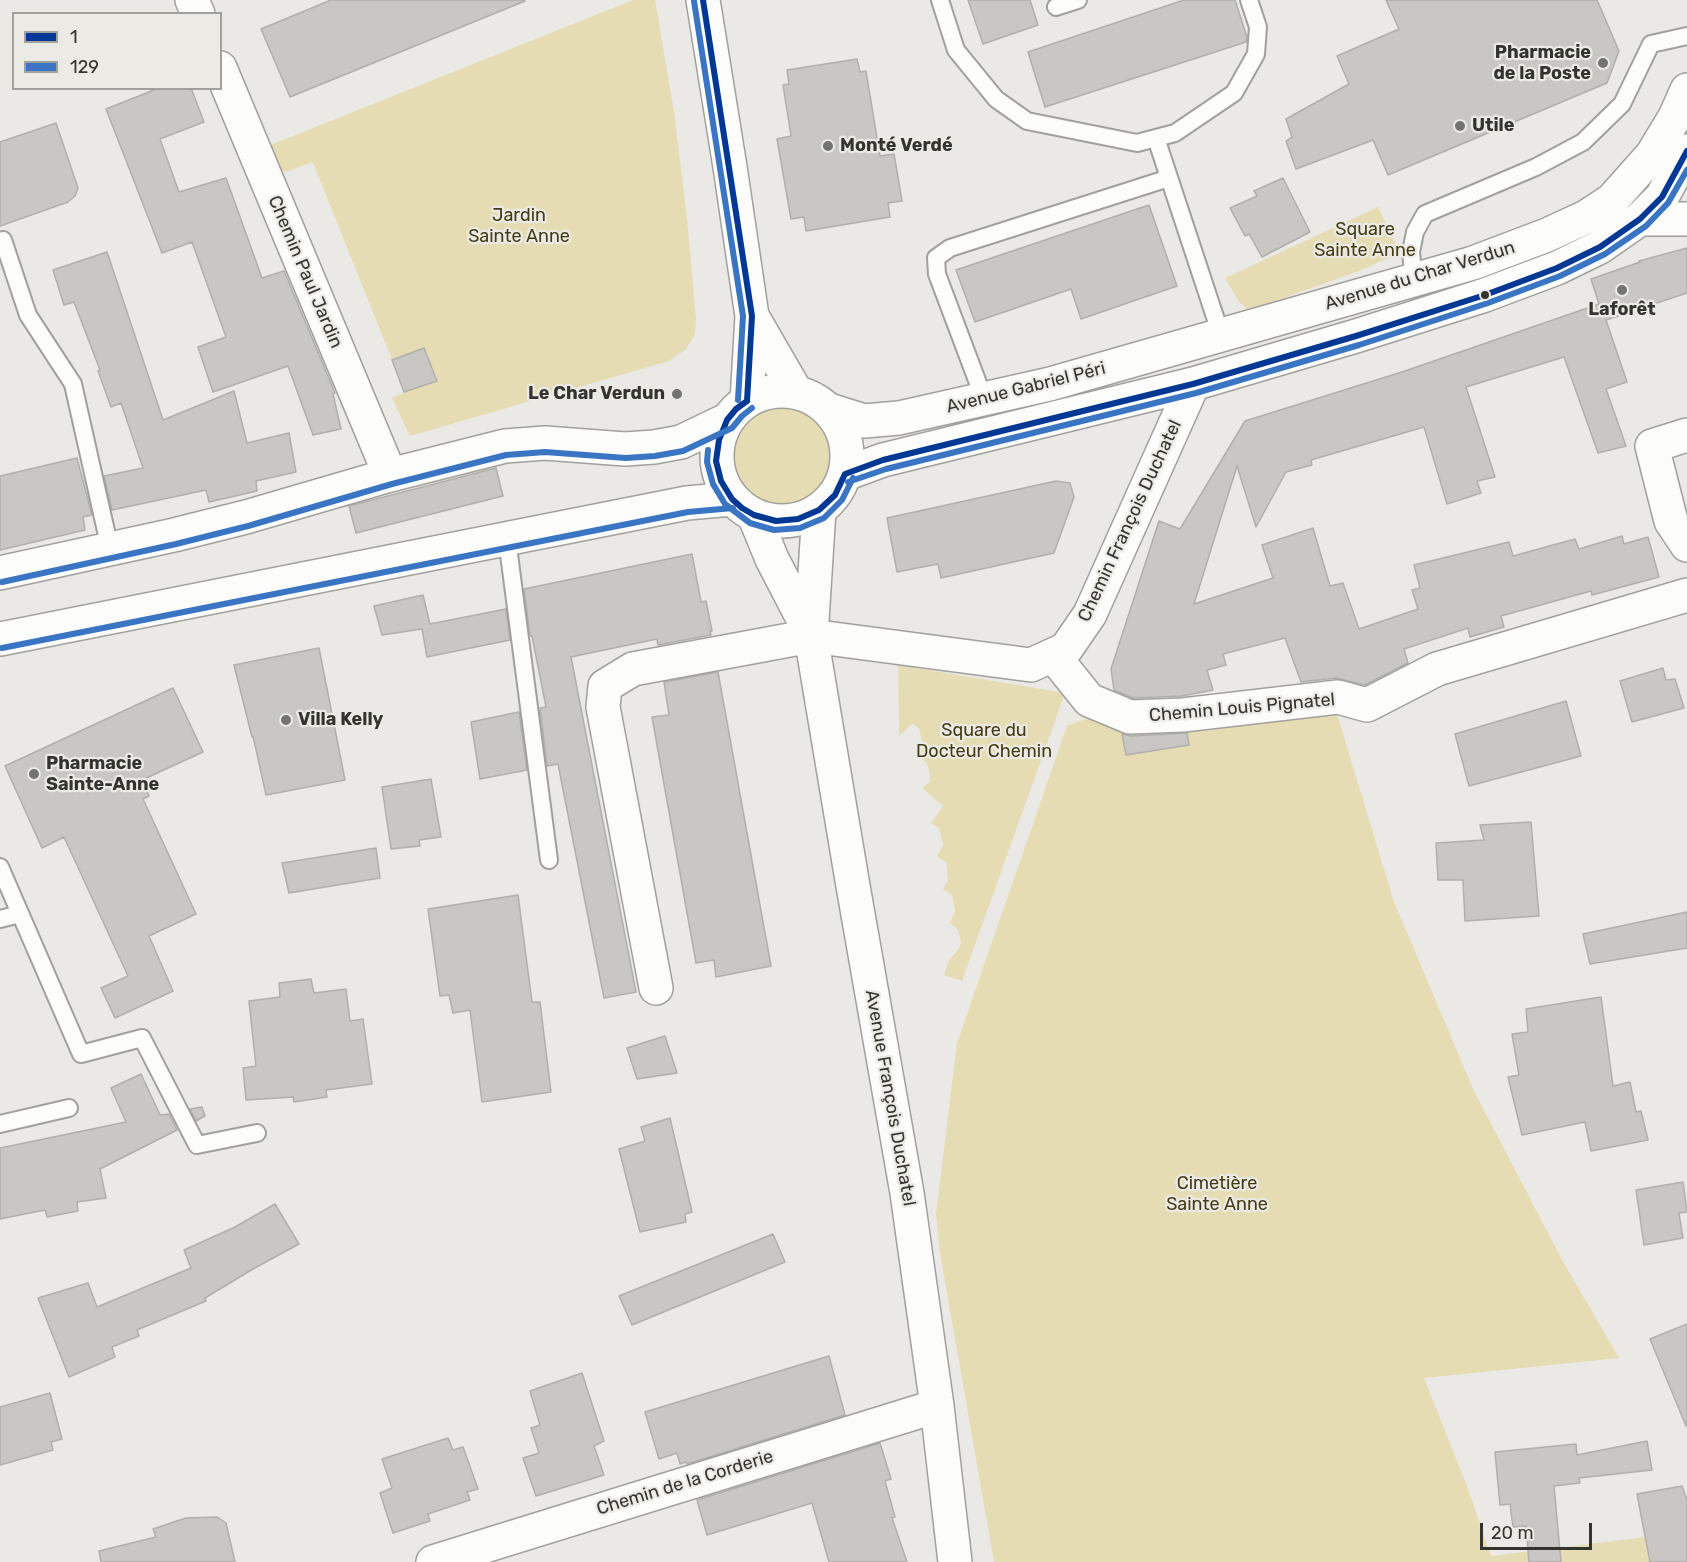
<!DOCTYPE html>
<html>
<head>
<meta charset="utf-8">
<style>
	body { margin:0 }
	#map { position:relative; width:1687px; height:1562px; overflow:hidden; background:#eae9e5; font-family:Rubik,sans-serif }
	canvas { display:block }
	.legend { position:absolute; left:12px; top:12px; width:210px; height:78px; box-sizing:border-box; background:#ebeae4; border:2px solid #a1a19c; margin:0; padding:8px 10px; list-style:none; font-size:18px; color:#333330 }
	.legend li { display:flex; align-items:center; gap:12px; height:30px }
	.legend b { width:30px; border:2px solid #a1a19c }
	.scale { position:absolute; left:1480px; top:1523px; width:112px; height:27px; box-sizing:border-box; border:3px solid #333330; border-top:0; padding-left:8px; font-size:18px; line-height:21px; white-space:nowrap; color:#333330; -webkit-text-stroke:4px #ebeae4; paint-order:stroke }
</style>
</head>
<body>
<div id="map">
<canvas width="1687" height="1562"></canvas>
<ul class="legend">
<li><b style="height:8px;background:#003893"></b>1</li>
<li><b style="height:8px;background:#3a75c4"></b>129</li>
</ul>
<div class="scale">20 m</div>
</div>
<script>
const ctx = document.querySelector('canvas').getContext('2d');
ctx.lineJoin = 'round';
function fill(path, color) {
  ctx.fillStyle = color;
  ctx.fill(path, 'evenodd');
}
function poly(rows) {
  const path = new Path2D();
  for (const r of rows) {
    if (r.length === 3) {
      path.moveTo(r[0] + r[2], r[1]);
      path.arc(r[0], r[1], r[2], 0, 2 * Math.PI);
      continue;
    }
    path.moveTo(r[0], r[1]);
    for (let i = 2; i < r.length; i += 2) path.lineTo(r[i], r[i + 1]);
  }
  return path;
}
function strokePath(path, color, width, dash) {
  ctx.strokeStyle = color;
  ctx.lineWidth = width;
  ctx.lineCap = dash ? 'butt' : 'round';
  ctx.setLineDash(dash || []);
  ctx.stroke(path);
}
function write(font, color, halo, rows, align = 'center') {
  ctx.font = font + ' Rubik,sans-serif';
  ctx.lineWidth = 4.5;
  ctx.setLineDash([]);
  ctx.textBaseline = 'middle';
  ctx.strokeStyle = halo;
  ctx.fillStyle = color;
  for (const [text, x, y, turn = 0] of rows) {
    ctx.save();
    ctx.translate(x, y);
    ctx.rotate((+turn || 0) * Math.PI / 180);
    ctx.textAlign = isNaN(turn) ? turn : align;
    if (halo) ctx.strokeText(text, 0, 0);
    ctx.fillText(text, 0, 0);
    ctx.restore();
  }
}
fill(poly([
	[633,0,655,0,674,112,687,218,696,319,695,334,686,349,669,361,410,436,392,398,405,392,314,165,312,162,286,172,270,167,263,148],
	[1378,207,1400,253,1359,271,1250,310,1240,303,1225,278],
	[779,391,796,392,814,399,829,410,840,424,846,440,848,457,845,474,835,495,819,510,798,519,776,521,754,515,732,499,721,481,716,461,719,440,762,394],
	[898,665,1065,693,962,981,944,975,949,960,958,950,961,943,958,930,950,923,955,911,952,895,943,889,948,881,946,862,937,857,943,845,939,828,931,823,943,806,922,788,930,782,930,776,927,763,916,755,923,746,919,729,913,723,899,736],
	[1108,710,1126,735,1164,725,1337,714,1394,902,1474,1091,1562,1260,1619,1358,1424,1378,1467,1486,1491,1556,1687,1532,1687,1562,994,1562,940,1253,936,1214,957,1043,1067,726]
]), '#e6dcb4');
const building = poly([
	[331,0,524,0,525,1,290,97,261,29,331,0],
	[968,0,1030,0,1038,25,983,44,968,0],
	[1184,0,1235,0,1247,37,1246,42,1045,107,1028,52,1184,0],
	[1386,0,1597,0,1619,51,1607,83,1388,175,1373,140,1296,169,1286,141,1292,137,1286,119,1349,84,1337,56,1399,29,1386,0],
	[857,59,860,72,866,71,880,156,894,154,902,201,888,203,890,217,806,231,804,217,791,219,777,139,791,136,783,85,789,84,787,70,857,59],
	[159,88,191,88,204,122,160,139,179,192,226,178,262,278,284,271,335,393,333,394,341,429,313,435,288,366,213,392,198,347,226,337,192,242,162,253,106,109,159,88],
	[56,123,78,188,75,196,68,202,0,226,0,142,56,123],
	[1283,178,1310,232,1262,257,1249,234,1245,236,1230,208,1257,196,1254,191,1283,178],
	[1149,205,1177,286,1081,319,1071,289,975,322,956,270,1149,205],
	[1687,248,1687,293,1606,320,1627,382,1606,389,1626,446,1598,453,1564,357,1466,387,1495,477,1477,481,1481,493,1447,504,1424,427,1311,460,1312,465,1286,472,1256,527,1237,466,1194,604,1273,578,1262,545,1313,528,1330,586,1343,583,1359,629,1418,609,1412,590,1420,588,1414,565,1509,542,1513,556,1575,539,1579,549,1622,536,1624,544,1648,537,1659,577,1592,595,1591,591,1501,616,1504,627,1490,631,1470,637,1468,628,1404,649,1408,663,1365,685,1336,678,1301,682,1285,638,1223,654,1226,665,1207,670,1213,690,1182,696,1133,698,1114,690,1111,669,1159,521,1180,529,1245,421,1405,371,1599,304,1591,279,1640,262,1639,261,1687,248],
	[107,252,163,420,234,391,247,443,289,433,296,472,256,481,257,491,209,502,206,490,112,510,104,476,143,468,121,403,111,407,98,371,100,370,74,302,64,305,53,270,107,252],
	[424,348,437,381,404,392,392,360,424,348],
	[77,458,92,515,83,517,85,530,0,550,0,476,77,458],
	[496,468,503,496,356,533,349,506,496,468],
	[1056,481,1070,483,1074,497,1054,553,941,578,938,564,897,572,887,518,1056,481],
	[692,554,701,602,706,601,712,631,710,631,711,635,658,645,657,639,571,657,636,992,604,998,558,764,547,766,540,708,546,707,532,636,530,636,524,589,692,554],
	[423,595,430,624,506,609,510,640,427,657,422,629,382,635,374,606,423,595],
	[319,648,345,780,266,795,253,736,252,737,234,665,319,648],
	[1663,668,1666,680,1675,679,1684,708,1632,722,1620,681,1663,668],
	[718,672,771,966,716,977,714,960,696,963,652,717,669,715,664,682,718,672],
	[173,688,203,752,142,780,149,796,143,799,196,914,149,936,173,991,115,1018,101,988,128,976,64,837,42,848,5,766,173,688],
	[1566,701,1581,756,1469,786,1455,734,1566,701],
	[519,712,527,770,480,779,471,722,519,712],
	[1187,733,1189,745,1126,755,1122,734,1131,736,1187,733],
	[431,779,441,837,419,840,420,846,391,849,382,787,431,779],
	[1531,822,1539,916,1465,921,1463,880,1438,880,1436,843,1484,840,1480,825,1531,822],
	[376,848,380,878,289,893,282,863,376,848],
	[518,895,532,1002,540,1002,551,1092,482,1102,470,1010,453,1013,449,995,440,996,428,909,518,895],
	[1687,912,1687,948,1590,964,1583,934,1687,912],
	[311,979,314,993,346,989,350,1021,363,1019,372,1084,326,1090,327,1097,294,1102,293,1097,246,1100,243,1068,256,1066,249,1001,280,997,279,983,311,979],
	[1601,997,1613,1086,1630,1082,1636,1112,1641,1111,1648,1140,1591,1151,1585,1122,1522,1135,1508,1077,1519,1075,1512,1034,1528,1032,1526,1009,1601,997],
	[665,1036,677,1073,637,1079,627,1048,665,1036],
	[141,1074,160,1115,169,1114,177,1130,100,1169,106,1198,77,1202,78,1211,47,1217,45,1210,0,1219,0,1148,126,1122,111,1088,141,1074],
	[202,1107,205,1116,196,1121,190,1109,202,1107],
	[670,1118,692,1212,685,1214,686,1222,640,1232,619,1149,645,1141,641,1127,670,1118],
	[1683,1182,1687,1212,1679,1213,1683,1238,1644,1245,1636,1190,1683,1182],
	[275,1204,299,1244,253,1269,205,1298,206,1301,137,1330,139,1336,112,1347,115,1357,69,1377,38,1298,88,1283,97,1307,191,1268,184,1250,235,1227,275,1204],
	[773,1234,785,1262,632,1325,619,1296,773,1234],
	[1687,1324,1687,1425,1686,1426,1650,1339,1687,1324],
	[829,1356,845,1415,687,1464,686,1462,680,1464,677,1453,659,1459,645,1412,829,1356],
	[582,1373,604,1441,594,1446,604,1475,536,1496,523,1458,539,1453,531,1428,540,1425,530,1391,582,1373],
	[50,1393,62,1439,51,1442,53,1450,0,1465,0,1407,50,1393],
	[448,1438,453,1450,463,1447,478,1489,467,1492,470,1500,428,1514,430,1521,393,1533,380,1493,392,1488,382,1459,448,1438],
	[1647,1441,1652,1470,1579,1478,1580,1483,1554,1486,1561,1562,1529,1562,1526,1526,1513,1527,1510,1504,1500,1505,1495,1452,1576,1444,1577,1455,1647,1441],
	[880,1443,891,1479,885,1481,895,1517,892,1518,907,1562,829,1562,812,1503,707,1535,697,1500,880,1443],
	[1682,1486,1687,1500,1687,1562,1650,1562,1637,1494,1682,1486],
	[217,1517,226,1523,235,1562,101,1562,99,1551,156,1537,153,1529,186,1518,217,1517]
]);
fill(building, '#c8c7c4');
strokePath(building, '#b0afac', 1.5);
const service = poly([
	[940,0,956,50,996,99,1027,121,1137,143,1175,133,1234,93,1256,54,1258,27,1249,0],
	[1056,7,1078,0],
	[1156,138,1221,335],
	[0,241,3,240,28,315,73,384,110,549],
	[1414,280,1411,252,1415,232,1425,214,1536,167,1583,142,1622,104,1651,44,1687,36],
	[984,399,937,274,936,258,950,248,1169,178],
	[507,539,549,860],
	[0,867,81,1054,142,1038,197,1145,257,1133],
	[0,919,20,914],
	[0,1124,69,1108]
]);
const minor = poly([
	[192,0,198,14],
	[220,68,390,475],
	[1640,219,1687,219],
	[829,410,864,421,899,418,1050,384,1473,263,1547,235,1586,217,1612,200,1652,155,1675,117,1687,90],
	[1687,435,1652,446,1671,521,1687,545],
	[845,474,883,460,1193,384,1356,336,1485,295,1557,268,1600,247,1640,219,1662,197,1687,151],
	[819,510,811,636,853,886,907,1193,937,1406,955,1562],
	[754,515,772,559,811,634],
	[1053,655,1089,700,1130,717,1183,715,1338,697,1367,705,1437,669,1687,595],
	[656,988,603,707,605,686,633,669,811,636,1031,665,1066,649,1090,614,1193,384],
	[433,1562,937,1406]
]);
const primary = poly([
	[703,0,730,167,752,316,747,401],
	[752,316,796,392],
	[782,456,65],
	[0,573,174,535,246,517,390,475,505,446,545,443,625,449,654,447,681,442,727,420],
	[0,639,687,503,732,499]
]);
strokePath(service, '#a1a09d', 20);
strokePath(minor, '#a1a09d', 36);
strokePath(primary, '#a1a09d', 36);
strokePath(service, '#fcfcfb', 16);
strokePath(minor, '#fcfcfb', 33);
strokePath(primary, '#fcfcfb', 33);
strokePath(poly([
	[703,0,752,316,747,401],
	[747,401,736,409,727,420,719,440,716,461,721,481,732,499,742,508,754,515,776,521,798,519,819,510,835,495,845,474],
	[845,474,883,460,1193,384,1356,336,1485,295,1557,268,1600,247,1640,219,1662,197,1687,151]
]), '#003893', 6);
strokePath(poly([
	[694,1,743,316,738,400],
	[708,450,707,462,713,484,725,504,750,523,774,530,800,528,824,518,842,500,853,478],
	[848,482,886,469,1196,393,1359,345,1488,303,1560,276,1605,254,1646,226,1668,203,1687,170],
	[2,582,176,544,248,526,392,484,506,455,545,452,626,458,655,456,683,451,732,428,742,416,752,408],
	[2,648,688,512,733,508]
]), '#3a75c4', 6);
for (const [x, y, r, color] of [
	[1603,63,6,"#73736f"],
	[1460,126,6,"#73736f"],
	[828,146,6,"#73736f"],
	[1622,290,6,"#73736f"],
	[1485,295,5,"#333330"],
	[677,394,6,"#73736f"],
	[286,720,6,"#73736f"],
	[34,774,6,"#73736f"]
]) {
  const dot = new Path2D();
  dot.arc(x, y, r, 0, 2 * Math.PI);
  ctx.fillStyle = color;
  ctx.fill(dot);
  strokePath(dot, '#ebeae4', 2);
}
write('bold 18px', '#333330', '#ebeae4', [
	["Pharmacie",1591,53,"right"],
	["de la Poste",1591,74,"right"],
	["Utile",1472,126],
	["Monté Verdé",840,146],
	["Laforêt",1622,310,"center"],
	["Le Char Verdun",665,394,"right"],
	["Villa Kelly",298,720],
	["Pharmacie",46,764],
	["Sainte-Anne",46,785]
], 'left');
write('18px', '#443b15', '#ebeae4', [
	["Jardin",519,216],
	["Sainte Anne",519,237],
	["Square",1365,230],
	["Sainte Anne",1365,251],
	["Square du",984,731],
	["Docteur Chemin",984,752],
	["Cimetière",1217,1184],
	["Sainte Anne",1217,1205]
]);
write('18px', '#333330', '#ebeae4', [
	["Chemin Paul Jardin",305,272,67],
	["Avenue du Char Verdun",1420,276,-17],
	["Avenue Gabriel Péri",1026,388,-14],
	["Chemin François Duchatel",1130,521,-65],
	["Chemin Louis Pignatel",1242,708,-5],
	["Avenue François Duchatel",890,1098,80],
	["Chemin de la Corderie",685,1483,-17]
]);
</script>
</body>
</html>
